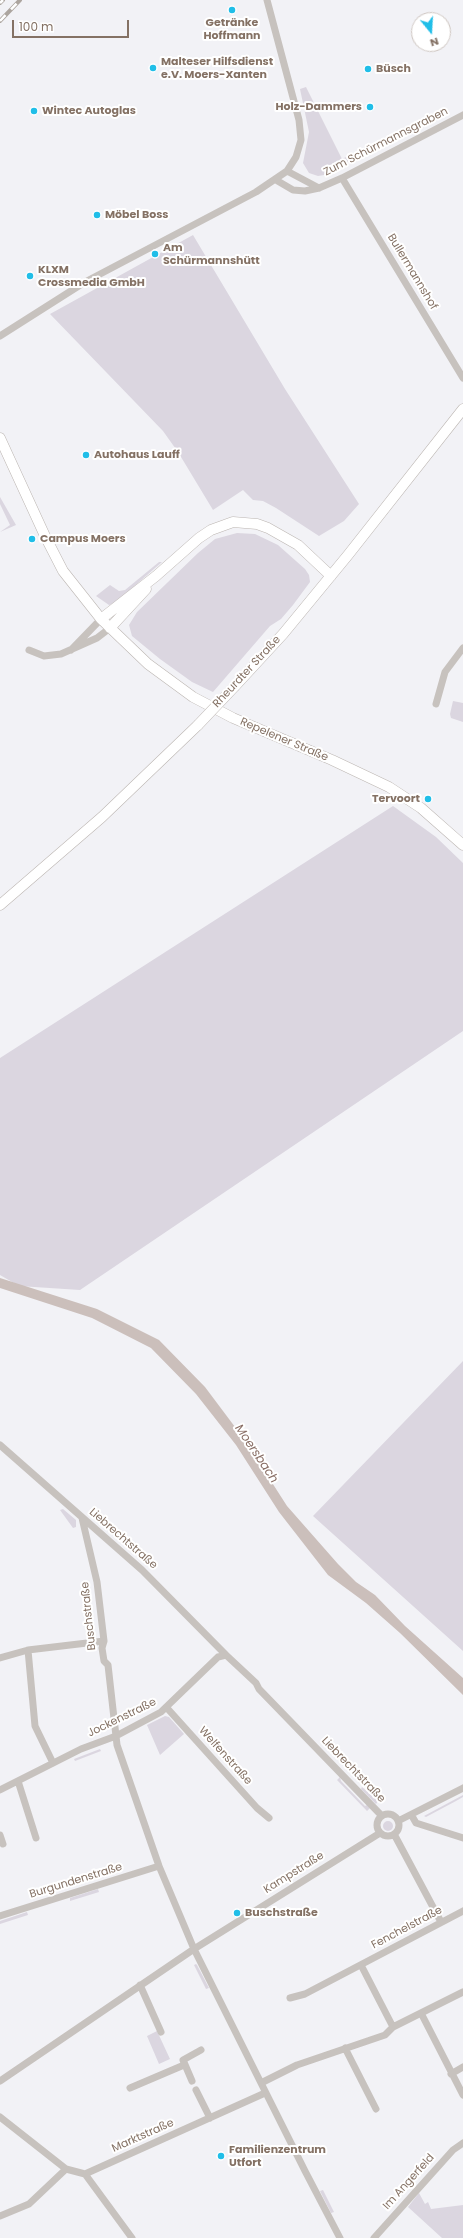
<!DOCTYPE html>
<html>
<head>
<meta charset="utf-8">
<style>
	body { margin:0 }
	#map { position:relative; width:463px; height:2238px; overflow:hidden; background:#f2f2f6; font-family:Poppins,sans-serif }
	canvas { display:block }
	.north { position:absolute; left:411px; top:12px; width:40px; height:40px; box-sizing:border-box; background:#fff; border:1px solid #cec6c1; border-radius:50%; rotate:162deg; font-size:11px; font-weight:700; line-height:16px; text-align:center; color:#847164 }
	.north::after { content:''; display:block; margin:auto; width:14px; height:18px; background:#20bee8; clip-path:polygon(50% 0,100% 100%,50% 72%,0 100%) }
	.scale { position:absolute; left:12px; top:20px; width:117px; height:18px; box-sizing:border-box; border:2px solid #847164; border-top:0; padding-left:5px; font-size:12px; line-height:14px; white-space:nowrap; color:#847164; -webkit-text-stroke:3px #fff; paint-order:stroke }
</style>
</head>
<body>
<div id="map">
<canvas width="463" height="2238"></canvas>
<div class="north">N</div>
<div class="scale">100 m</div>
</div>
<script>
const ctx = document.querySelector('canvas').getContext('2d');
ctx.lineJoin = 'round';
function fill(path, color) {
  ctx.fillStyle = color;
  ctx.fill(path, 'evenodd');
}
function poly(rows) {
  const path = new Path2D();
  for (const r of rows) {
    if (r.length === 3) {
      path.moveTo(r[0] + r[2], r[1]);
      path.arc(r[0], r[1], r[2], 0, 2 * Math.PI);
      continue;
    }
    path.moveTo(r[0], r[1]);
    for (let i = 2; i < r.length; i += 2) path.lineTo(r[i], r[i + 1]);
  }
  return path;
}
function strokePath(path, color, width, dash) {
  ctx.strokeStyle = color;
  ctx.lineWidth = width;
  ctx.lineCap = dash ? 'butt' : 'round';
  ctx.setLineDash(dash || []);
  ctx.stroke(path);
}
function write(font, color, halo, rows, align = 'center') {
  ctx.font = font + ' Poppins,sans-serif';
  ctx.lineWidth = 4;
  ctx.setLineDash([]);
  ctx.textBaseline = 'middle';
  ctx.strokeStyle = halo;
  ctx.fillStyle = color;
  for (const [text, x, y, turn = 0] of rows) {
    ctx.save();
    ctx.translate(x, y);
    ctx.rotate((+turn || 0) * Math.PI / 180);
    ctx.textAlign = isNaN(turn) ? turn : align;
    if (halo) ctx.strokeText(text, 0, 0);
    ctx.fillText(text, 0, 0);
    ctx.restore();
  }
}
fill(poly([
	[306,87,342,159,380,140,382,145,324,175,318,176,309,173,303,163,309,132,300,89],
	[193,235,285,389,359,504,344,521,319,536,276,508,263,501,253,500,243,490,213,510,178,452,163,431,50,314],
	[0,497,16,525,0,532,10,525,0,504],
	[237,533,255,534,278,545,305,569,309,575,310,582,293,605,281,619,270,626,213,692,192,682,160,659,132,636,129,625,137,612,198,553,215,539],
	[159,562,162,562,115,603,109,605,96,596,110,585,119,591,125,590],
	[453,701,463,703,463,722,451,718,450,714],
	[393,806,436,837,463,863,463,1031,80,1290,19,1286,0,1275,0,1058],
	[463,1361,463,1651,313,1516],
	[63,1509,76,1520,76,1527,73,1528,60,1510],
	[165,1716,169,1717,184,1734,160,1755,147,1725],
	[100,1749,101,1751,75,1761,74,1759],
	[340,1777,341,1781,365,1806,367,1805,370,1808,367,1811,337,1780],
	[362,1787,378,1801,376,1804,361,1789],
	[463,1795,463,1797,456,1801,426,1817,424,1816],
	[388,1826,5],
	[98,1889,99,1892,70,1901,70,1898],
	[27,1912,28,1915,0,1924,0,1921],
	[196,1964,197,1965,209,1988,206,1989,194,1965],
	[157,2031,170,2059,159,2064,147,2036],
	[323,2190,334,2212,331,2213,320,2191],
	[419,2193,425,2204,428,2202,431,2209,463,2205,463,2238,442,2238,408,2207]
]), '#dbd6e0');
fill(poly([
	[0,1278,97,1309,159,1340,205,1387,244,1439,287,1506,338,1564,356,1582,375,1595,405,1626,463,1678,463,1695,400,1633,366,1603,328,1575,279,1512,236,1445,196,1394,151,1348,92,1318,0,1288]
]), '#cbbfbb');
const secondary = poly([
	[0,438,45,536,63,571,101,619,148,664,193,697,233,718,332,760,389,787,421,808,463,845],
	[101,619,156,576,199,538,211,530,233,522,257,524,268,528,298,545,331,576],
	[110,628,146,589],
	[235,686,283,634,348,555,463,409],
	[0,905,102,817,198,725]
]);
strokePath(secondary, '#bbb5b1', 11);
strokePath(poly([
	[287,171,319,188],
	[342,178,463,378],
	[276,180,293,190,305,191,319,188,342,178,463,115],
	[0,336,85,282,256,192,287,171,296,157,301,140,299,120,267,0],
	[29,650,44,656,61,654,97,638,110,628],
	[71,650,101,619],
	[436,704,445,672,463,648],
	[0,1445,142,1570,226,1655],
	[82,1518,97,1582,104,1641,102,1648,104,1661,108,1665,117,1745,159,1866,194,1949,305,2171,340,2238],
	[28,1650,35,1726,53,1763],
	[0,1658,28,1650,104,1641],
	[167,1708,257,1808,269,1818],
	[18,1781,36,1838],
	[0,1790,81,1749,116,1736,161,1712,218,1657,226,1655,256,1683,259,1689,381,1815],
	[388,1825,11],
	[412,1816,416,1823,463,1838],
	[398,1821,463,1788],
	[394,1834,441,1922],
	[0,1835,3,1844],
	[0,1916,159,1866],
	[361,1965,393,2027],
	[140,1985,161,2032],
	[290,1998,305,1994,463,1911],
	[421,2013,463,2095],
	[345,2048,376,2109],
	[451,2074,463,2067],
	[0,2081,194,1949,380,1833],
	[192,2081,183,2060,201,2050],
	[261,2083,297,2065,385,2035,393,2027,463,1992],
	[130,2088,184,2065],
	[196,2090,210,2118],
	[0,2117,66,2169,85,2174,132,2238],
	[85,2174,265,2093],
	[0,2216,29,2204,66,2169],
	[374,2238,453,2150,463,2143]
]), '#c7c2be', 7);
strokePath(secondary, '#fff', 10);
const rail = poly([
	[0,3,3,0],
	[0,21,20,0]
]);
strokePath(rail, '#aca59f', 4);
strokePath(rail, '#fff', 2.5, [8]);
const secondaryBridge = poly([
	[198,725,235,686]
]);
strokePath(secondaryBridge, '#bbb5b1', 11, []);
strokePath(secondaryBridge, '#fff', 10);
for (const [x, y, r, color] of [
	[232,10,4,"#20bee8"],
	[153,68,4,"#20bee8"],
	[368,69,4,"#20bee8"],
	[370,107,4,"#20bee8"],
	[34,111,4,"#20bee8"],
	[97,215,4,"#20bee8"],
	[155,254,4,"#20bee8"],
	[30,276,4,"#20bee8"],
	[86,455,4,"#20bee8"],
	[32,539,4,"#20bee8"],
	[428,799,4,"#20bee8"],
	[237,1913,4,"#20bee8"],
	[221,2156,4,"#20bee8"]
]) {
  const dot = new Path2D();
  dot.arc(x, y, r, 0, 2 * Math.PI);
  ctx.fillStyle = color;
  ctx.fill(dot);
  strokePath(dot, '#fff', 1.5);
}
write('bold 11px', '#847164', '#fff', [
	["Getränke",232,23,"center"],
	["Hoffmann",232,36,"center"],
	["Malteser Hilfsdienst",161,62],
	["e.V. Moers-Xanten",161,75],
	["Büsch",376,69],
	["Holz-Dammers",362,107,"right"],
	["Wintec Autoglas",42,111],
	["Möbel Boss",105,215],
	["Am",163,248],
	["Schürmannshütt",163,261],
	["KLXM",38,270],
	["Crossmedia GmbH",38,283],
	["Autohaus Lauff",94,455],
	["Campus Moers",40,539],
	["Tervoort",420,799,"right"],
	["Buschstraße",245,1913],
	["Familienzentrum",229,2150],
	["Utfort",229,2163]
], 'left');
write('11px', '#847164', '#fff', [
	["Zum Schürmannsgraben",386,142,-27],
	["Bullermannshof",412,272,59],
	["Rheurdter Straße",247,672,-47],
	["Repelener Straße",284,740,23],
	["Liebrechtstraße",123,1539,41],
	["Buschstraße",89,1616,-96],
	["Jockenstraße",122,1718,-26],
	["Welfenstraße",225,1756,48],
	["Liebrechtstraße",353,1770,46],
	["Kampstraße",294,1873,-32],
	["Burgundenstraße",76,1881,-17],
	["Fenchelstraße",407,1928,-28],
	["Marktstraße",143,2136,-24],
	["Im Angerfeld",409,2182,-48]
]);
write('italic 12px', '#886d64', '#fff', [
	["Moersbach",256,1454,56]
]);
</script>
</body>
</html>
